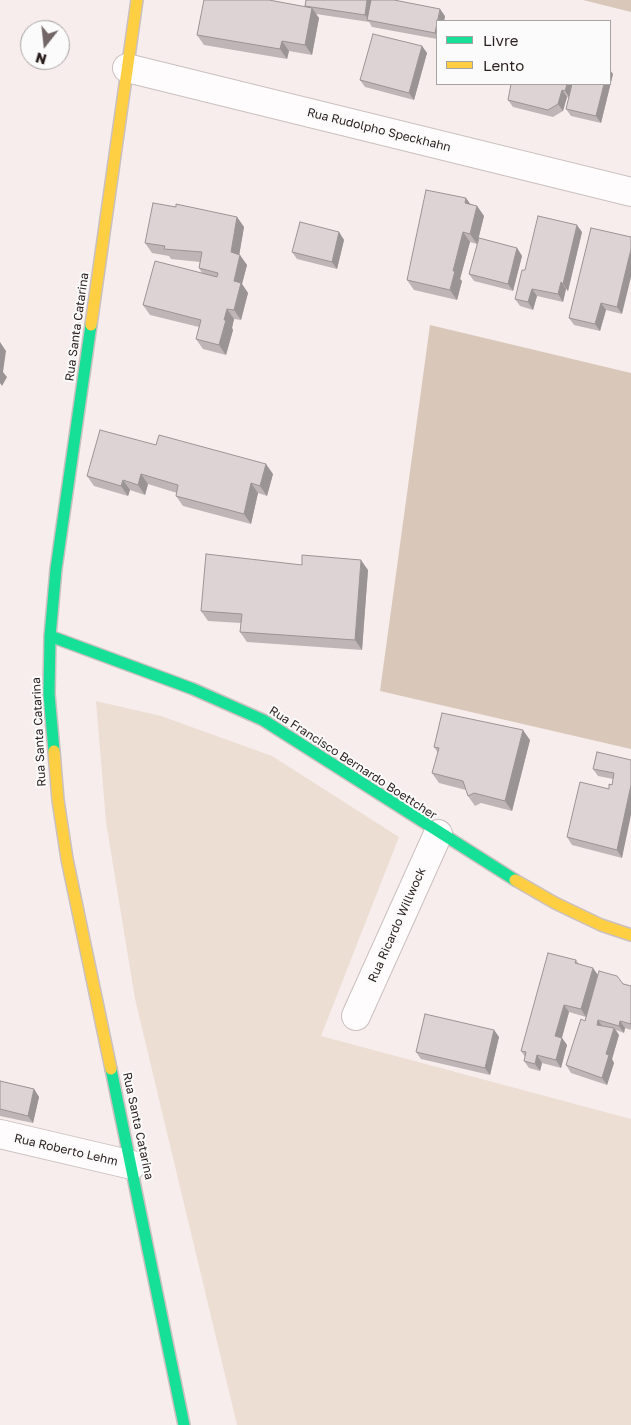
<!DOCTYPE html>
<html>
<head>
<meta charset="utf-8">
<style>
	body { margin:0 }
	#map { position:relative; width:631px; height:1425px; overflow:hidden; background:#f7edec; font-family:"Golos Text",sans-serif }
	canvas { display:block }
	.legend { position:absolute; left:436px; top:20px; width:175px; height:65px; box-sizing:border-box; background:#fbfbfb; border:1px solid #a7a3a3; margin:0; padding:6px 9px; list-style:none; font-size:15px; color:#2a1f1e }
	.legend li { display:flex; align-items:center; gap:10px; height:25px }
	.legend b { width:25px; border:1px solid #a7a3a3 }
	.north { position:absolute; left:20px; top:20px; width:50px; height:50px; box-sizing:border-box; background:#fbfbfb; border:1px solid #a7a3a3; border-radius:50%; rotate:196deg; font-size:14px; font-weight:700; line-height:20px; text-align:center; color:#2a1f1e }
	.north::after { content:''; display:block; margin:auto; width:18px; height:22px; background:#726766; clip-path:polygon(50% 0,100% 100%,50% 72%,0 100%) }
</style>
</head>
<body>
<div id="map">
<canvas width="631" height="1425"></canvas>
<ul class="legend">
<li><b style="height:6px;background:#16e098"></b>Livre</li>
<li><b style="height:6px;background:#ffcf43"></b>Lento</li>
</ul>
<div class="north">N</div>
</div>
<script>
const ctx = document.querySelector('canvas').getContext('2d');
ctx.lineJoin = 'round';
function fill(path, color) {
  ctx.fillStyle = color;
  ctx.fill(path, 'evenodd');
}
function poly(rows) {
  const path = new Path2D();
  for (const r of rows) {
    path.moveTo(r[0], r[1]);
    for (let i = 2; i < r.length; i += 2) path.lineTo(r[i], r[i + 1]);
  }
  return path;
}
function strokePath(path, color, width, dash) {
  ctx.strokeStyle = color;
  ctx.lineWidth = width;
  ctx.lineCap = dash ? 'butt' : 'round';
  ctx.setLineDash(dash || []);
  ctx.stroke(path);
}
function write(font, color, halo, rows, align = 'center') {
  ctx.font = font + ' "Golos Text",sans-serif';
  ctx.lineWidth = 4;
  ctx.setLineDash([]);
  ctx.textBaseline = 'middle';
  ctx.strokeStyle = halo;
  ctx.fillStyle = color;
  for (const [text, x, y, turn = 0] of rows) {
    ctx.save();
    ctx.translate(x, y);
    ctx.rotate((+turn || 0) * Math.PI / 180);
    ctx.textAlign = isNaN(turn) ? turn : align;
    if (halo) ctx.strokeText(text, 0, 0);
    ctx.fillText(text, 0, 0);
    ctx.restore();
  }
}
fill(poly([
	[96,701,161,716,272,756,399,837,321,1036,631,1119,631,1425,237,1425,135,999,106,822]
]), '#edded4');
fill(poly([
	[583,0,631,0,631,12],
	[430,325,631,373,631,749,380,691]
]), '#d9c7ba');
const street = poly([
	[127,68,631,192],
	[356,1016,438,834],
	[0,1134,132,1165]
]);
const fast = poly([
	[50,636,193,689,263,720,515,880],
	[54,751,49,694,50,636,56,569,91,325],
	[111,1069,184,1425]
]);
const slow = poly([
	[91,325,137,0],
	[54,751,58,800,67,859,111,1069],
	[515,880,555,903,601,925,631,935]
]);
strokePath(street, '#cac0bf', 30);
strokePath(fast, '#cac0bf', 14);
strokePath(slow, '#cac0bf', 14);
strokePath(street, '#fefcfc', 28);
strokePath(fast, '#16e098', 11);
strokePath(slow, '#ffcf43', 11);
fill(poly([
	[305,6,445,16,444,21,437,21,437,39,372,27,369,22,316,14,319,18,312,55,289,51,287,59,204,45,197,35,306,7],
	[422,46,427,53,414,100,365,87,360,80],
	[613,74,601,123,571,116,566,109,569,98,567,97,563,111,553,117,513,107,508,100],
	[466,198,470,204,477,206,484,216,477,244,470,242,460,279,462,281,457,300,414,290,407,280],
	[237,217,244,227,239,255,247,265,242,284,248,293,241,320,234,319,232,328,233,330,226,355,203,349,196,339,199,327,150,315,143,305,202,273,199,268,200,262,171,259,169,256,152,253,145,243],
	[591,228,622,314,606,310,600,331,574,325,569,318],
	[339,232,344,240,337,269,297,259,292,252],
	[582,232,568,291,566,289,563,302,537,296,533,310,520,306,515,299,525,270],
	[517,248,522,256,513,291,474,281,469,274],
	[156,445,273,474,267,496,258,493,251,524,183,506,176,496,177,493,148,484,145,495,130,490,128,496,94,486,87,476],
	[302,565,368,570,362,650,247,642,240,632,241,623,208,621,201,611],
	[530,740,512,811,481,803,475,806,468,796,466,790,439,783,432,773,438,753,434,747],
	[631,760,622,858,572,845,567,837,612,785,613,779,598,776,593,769],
	[576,960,579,964,597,975,631,986,631,1030,625,1028,624,1033,616,1030,619,1035,612,1059,614,1063,607,1085,571,1073,566,1065,586,1017,569,1012,562,1038,567,1045,561,1068,542,1063,540,1071,529,1068,524,1061,525,1057,521,1051],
	[494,1030,499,1037,490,1075,421,1059,416,1052],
	[0,1081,34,1089,39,1097,33,1123,0,1116]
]), '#bfb5b6');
fill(poly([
	[367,0,374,0,369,20,365,15],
	[312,8,319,18,312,55,305,45],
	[440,9,445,16,444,21,438,21],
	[437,23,437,36,435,33],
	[282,41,289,51,287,59,280,49],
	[422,46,427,53,414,100,409,93],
	[610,70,613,74,601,123,596,116,604,84,610,84],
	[567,84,574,84,570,98,565,91],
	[562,90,567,97,563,111,558,104],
	[466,198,473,208,465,203],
	[477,206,484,216,477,244,470,234],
	[237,217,244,227,238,262,231,252],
	[577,225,582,232,568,291,563,284],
	[339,232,344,240,337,269,332,262],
	[463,232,470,242,460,279,462,281,457,300,450,290,453,271],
	[517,248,522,256,513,291,508,284],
	[631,249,631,277,622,314,617,307],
	[240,255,247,265,242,284,248,293,241,320,234,310,234,281],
	[561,282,566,289,563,302,558,294],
	[532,289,537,296,533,310,528,302],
	[601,303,606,310,600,331,595,324],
	[227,309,234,319,232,328,233,330,226,355,219,345,224,320],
	[0,342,6,351,3,372,7,377,2,386,0,383],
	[266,464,273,474,267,496,260,486],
	[141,474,148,484,145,495,138,485],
	[123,480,130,490,128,496,121,486],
	[251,483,258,493,251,524,244,514],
	[361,560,368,570,362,650,355,640],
	[523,730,530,740,512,811,505,801],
	[631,785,631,815,622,858,617,850],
	[593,968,598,975,586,1017,581,1009],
	[564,1005,569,1012,560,1044,555,1036],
	[598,1020,603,1027,597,1025],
	[620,1021,625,1028,624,1033,619,1026],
	[614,1028,619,1035,612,1059,614,1063,607,1085,602,1078,606,1054],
	[494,1030,499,1037,490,1075,485,1068],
	[562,1038,567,1045,561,1068,556,1060],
	[537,1055,542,1063,540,1071,535,1064],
	[34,1089,39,1097,33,1123,28,1116]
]), '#9b9494');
const building = poly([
	[204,0,269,0,312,8,305,45,282,41,280,49,197,35,204,0],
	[306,0,367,0,365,15,305,6,306,0],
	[371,0,394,0,440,9,435,33,367,20,371,0],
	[373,34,422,46,409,93,360,80,373,34],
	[511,84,567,84,565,91,562,90,558,104,548,110,508,100,511,84],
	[572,84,604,84,596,116,566,109,572,84],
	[426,190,466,198,465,203,477,206,470,234,463,232,453,271,455,271,450,290,407,280,426,190],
	[153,203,176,207,176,204,237,217,231,252,240,255,234,281,241,283,234,310,227,309,224,320,226,320,219,345,196,339,201,320,143,305,155,261,217,277,218,273,199,268,202,252,164,249,165,246,145,243,153,203],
	[538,216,577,225,563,284,561,282,558,294,532,289,528,302,515,299,522,270,525,270,538,216],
	[300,222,339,232,332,262,292,252,300,222],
	[591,228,631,237,631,249,617,307,601,303,595,324,569,318,591,228],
	[479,238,517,248,508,284,469,274,479,238],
	[100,430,156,445,159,435,266,464,260,486,251,483,244,514,176,496,178,485,141,474,138,485,123,480,121,486,87,476,100,430],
	[206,554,302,565,302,555,361,560,355,640,240,632,242,614,201,611,206,554],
	[442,713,523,730,505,801,474,793,468,796,463,781,432,773,439,748,434,747,442,713],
	[597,752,631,760,631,785,617,850,567,837,580,782,609,789,609,784,612,785,614,773,593,769,597,752],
	[548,953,576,960,575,963,593,968,581,1009,564,1005,555,1036,562,1038,556,1060,537,1055,535,1064,524,1061,526,1052,521,1051,548,953],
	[599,971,617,976,623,984,631,986,631,1024,620,1021,619,1026,598,1020,597,1025,614,1028,606,1054,609,1055,602,1078,566,1065,581,1019,585,1021,599,971],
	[425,1014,494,1030,485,1068,416,1052,425,1014],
	[0,1081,34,1089,28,1116,0,1109,0,1081]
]);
fill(building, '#ded3d4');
strokePath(building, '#9b9494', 1);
write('12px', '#2a1f1e', '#fbfbfb', [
	["Rua Rudolpho Speckhahn",379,130,14],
	["Rua Santa Catarina",77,327,-82],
	["Rua Santa Catarina",39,732,-93],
	["Rua Francisco Bernardo Boettcher",353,763,33],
	["Rua Ricardo Willwock",397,925,-66],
	["Rua Santa Catarina",138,1126,78],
	["Rua Roberto Lehm",66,1150,13]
]);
</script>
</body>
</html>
